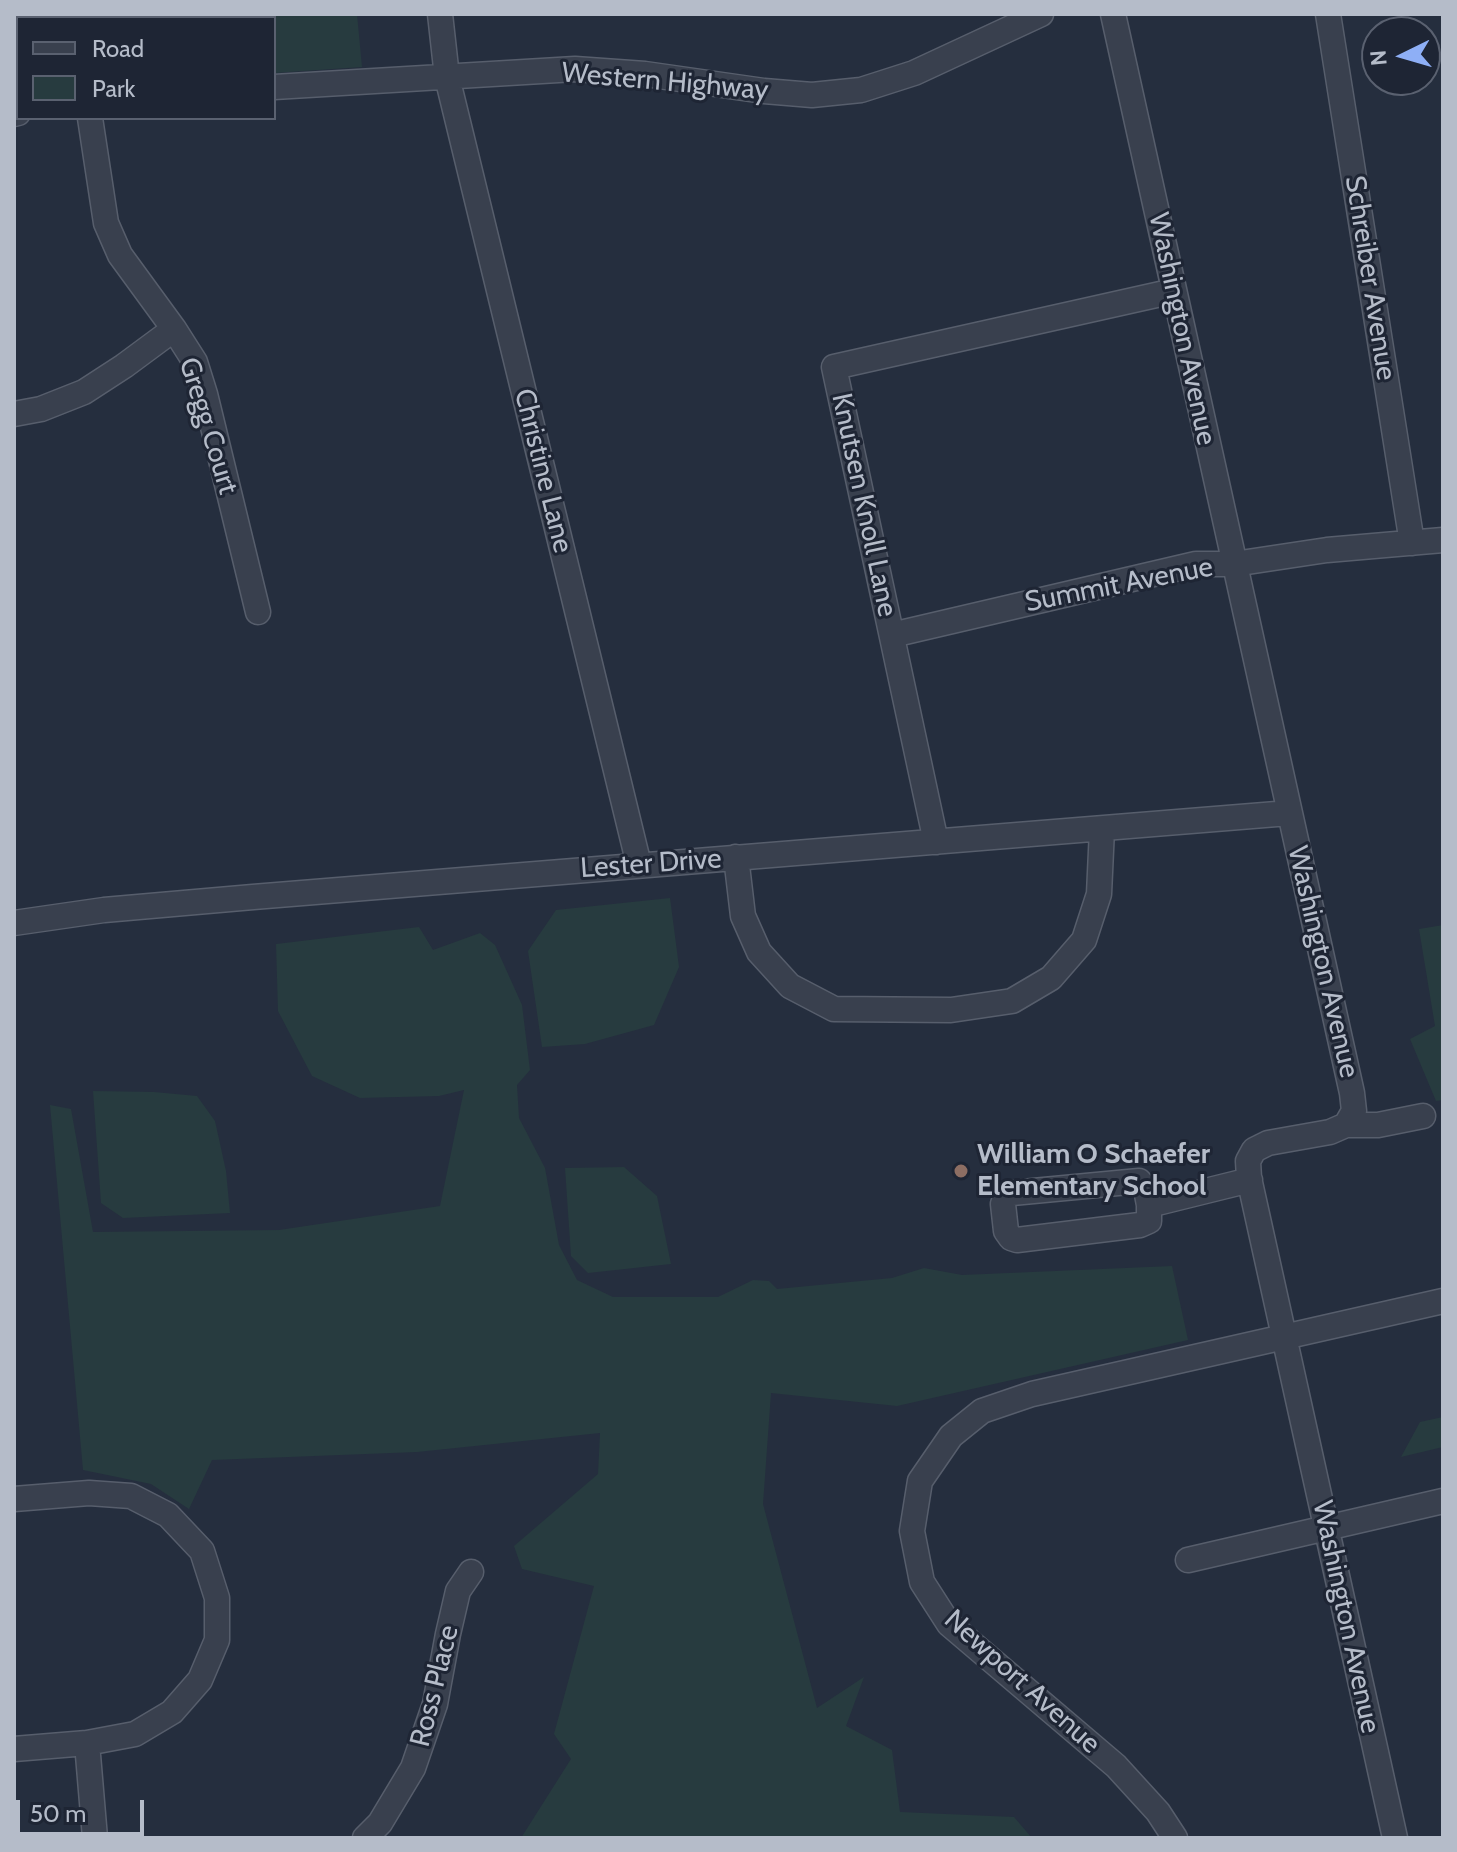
<!DOCTYPE html>
<html>
<head>
<meta charset="utf-8">
<style>
	body { margin:0 }
	#map { position:relative; width:1457px; height:1852px; overflow:hidden; background:#252e3e; font-family:Cabin,sans-serif }
	canvas { display:block }
	.frame { position:absolute; inset:0; border:16px solid #b5bcc9; pointer-events:none }
	.legend { position:absolute; left:16px; top:16px; width:260px; height:104px; box-sizing:border-box; background:#1e2534; border:2px solid #5a6170; margin:0; padding:10px 14px; list-style:none; font-size:24px; color:#b5bcc9 }
	.legend li { display:flex; align-items:center; gap:16px; height:40px }
	.legend b { width:40px; border:2px solid #5a6170 }
	.north { position:absolute; left:1361px; top:16px; width:80px; height:80px; box-sizing:border-box; background:#1e2534; border:2px solid #5a6170; border-radius:50%; rotate:265deg; font-size:22px; font-weight:700; line-height:32px; text-align:center; color:#b5bcc9 }
	.north::after { content:''; display:block; margin:auto; width:28px; height:36px; background:#8eaff6; clip-path:polygon(50% 0,100% 100%,50% 72%,0 100%) }
	.scale { position:absolute; left:16px; top:1800px; width:128px; height:36px; box-sizing:border-box; border:4px solid #b5bcc9; border-top:0; padding-left:10px; font-size:24px; line-height:28px; white-space:nowrap; color:#b5bcc9; -webkit-text-stroke:6px #1e2534; paint-order:stroke }
</style>
</head>
<body>
<div id="map">
<canvas width="1457" height="1852"></canvas>
<div class="frame"></div>
<ul class="legend">
<li><b style="height:10px;background:#39404e"></b>Road</li>
<li><b style="height:22px;background:#273b3f"></b>Park</li>
</ul>
<div class="north">N</div>
<div class="scale">50 m</div>
</div>
<script>
const ctx = document.querySelector('canvas').getContext('2d');
ctx.lineJoin = 'round';
function fill(path, color) {
  ctx.fillStyle = color;
  ctx.fill(path, 'evenodd');
}
function poly(rows) {
  const path = new Path2D();
  for (const r of rows) {
    path.moveTo(r[0], r[1]);
    for (let i = 2; i < r.length; i += 2) path.lineTo(r[i], r[i + 1]);
  }
  return path;
}
function strokePath(path, color, width, dash) {
  ctx.strokeStyle = color;
  ctx.lineWidth = width;
  ctx.lineCap = dash ? 'butt' : 'round';
  ctx.setLineDash(dash || []);
  ctx.stroke(path);
}
function write(font, color, halo, rows, align = 'center') {
  ctx.font = font + ' Cabin,sans-serif';
  ctx.lineWidth = 6;
  ctx.setLineDash([]);
  ctx.textBaseline = 'middle';
  ctx.strokeStyle = halo;
  ctx.fillStyle = color;
  for (const [text, x, y, turn = 0] of rows) {
    ctx.save();
    ctx.translate(x, y);
    ctx.rotate((+turn || 0) * Math.PI / 180);
    ctx.textAlign = isNaN(turn) ? turn : align;
    if (halo) ctx.strokeText(text, 0, 0);
    ctx.fillText(text, 0, 0);
    ctx.restore();
  }
}
fill(poly([
	[228,14,357,14,362,67,274,73,274,18,228,18],
	[670,898,679,967,654,1025,585,1044,542,1047,528,951,556,910],
	[1443,925,1443,1100,1436,1101,1410,1039,1435,1026,1419,929],
	[419,927,433,950,480,933,495,945,522,1005,530,1070,517,1085,519,1118,545,1168,559,1245,577,1280,613,1297,718,1297,753,1280,769,1281,777,1289,892,1278,924,1268,962,1275,1172,1266,1188,1340,897,1406,771,1393,763,1504,817,1708,864,1677,846,1726,892,1750,900,1812,1014,1817,1032,1838,521,1838,571,1759,554,1734,594,1586,522,1569,514,1546,598,1474,600,1433,417,1452,212,1460,189,1509,151,1484,83,1470,50,1105,71,1109,93,1232,279,1230,440,1206,464,1090,439,1096,360,1098,312,1076,278,1011,276,944],
	[93,1091,154,1092,197,1096,215,1121,226,1171,230,1213,123,1218,101,1203],
	[624,1167,657,1196,671,1264,588,1273,571,1256,565,1168],
	[1443,1417,1443,1447,1401,1457,1420,1422]
]), '#273b3f');
const minor = poly([
	[440,14,447,77,639,865],
	[1113,14,1352,1093,1354,1111,1346,1125,1330,1132,1268,1143,1254,1150,1248,1161,1249,1178,1395,1838],
	[1328,14,1412,543],
	[274,87,575,69,645,74,764,91,812,95,861,90,914,73,1041,14],
	[14,114,18,113],
	[90,118,106,223,120,255,174,329,195,362,205,394,258,612],
	[14,414,41,409,84,392,124,366,174,329],
	[892,635,1196,564,1234,564,1327,550,1443,540],
	[936,842,834,367,1174,291],
	[736,857,743,916,759,952,790,986,834,1009,951,1010,1012,1001,1051,978,1084,940,1099,894,1102,829],
	[14,923,104,910,253,897,1289,813],
	[1346,1125,1378,1125,1423,1116],
	[1149,1205,1146,1189,1139,1181,1012,1193,1006,1196,1003,1204,1006,1231,1011,1238,1017,1240,1140,1225,1149,1221,1149,1205,1250,1180],
	[14,1499,89,1493,131,1496,168,1515,202,1551,217,1598,217,1640,200,1680,172,1712,135,1734,87,1743,14,1749],
	[1188,1560,1443,1501],
	[87,1743,95,1838],
	[365,1838,380,1823,413,1768,435,1704,448,1634,458,1591,471,1572],
	[1175,1838,1158,1812,1116,1766,949,1624,922,1582,912,1531,920,1481,951,1436,982,1411,1032,1394,1443,1301]
]);
strokePath(minor, '#575e6c', 27);
strokePath(minor, '#39404e', 24);
for (const [x, y, r, color] of [
	[961,1171,8,"#8d6e63"]
]) {
  const dot = new Path2D();
  dot.arc(x, y, r, 0, 2 * Math.PI);
  ctx.fillStyle = color;
  ctx.fill(dot);
  strokePath(dot, '#1e2534', 3);
}
write('28px', '#b5bcc9', '#1e2534', [
	["Western Highway",665,82,5],
	["Schreiber Avenue",1370,278,81],
	["Washington Avenue",1182,329,78],
	["Gregg Court",208,426,73],
	["Christine Lane",543,471,76],
	["Knutsen Knoll Lane",864,505,78],
	["Summit Avenue",1119,585,-11],
	["Lester Drive",651,864,-4],
	["Washington Avenue",1323,962,77],
	["Washington Avenue",1346,1617,78],
	["Newport Avenue",1022,1682,42],
	["Ross Place",435,1686,-76]
]);
write('bold 28px', '#b5bcc9', '#1e2534', [
	["William O Schaefer",977,1155],
	["Elementary School",977,1187]
], 'left');
</script>
</body>
</html>
